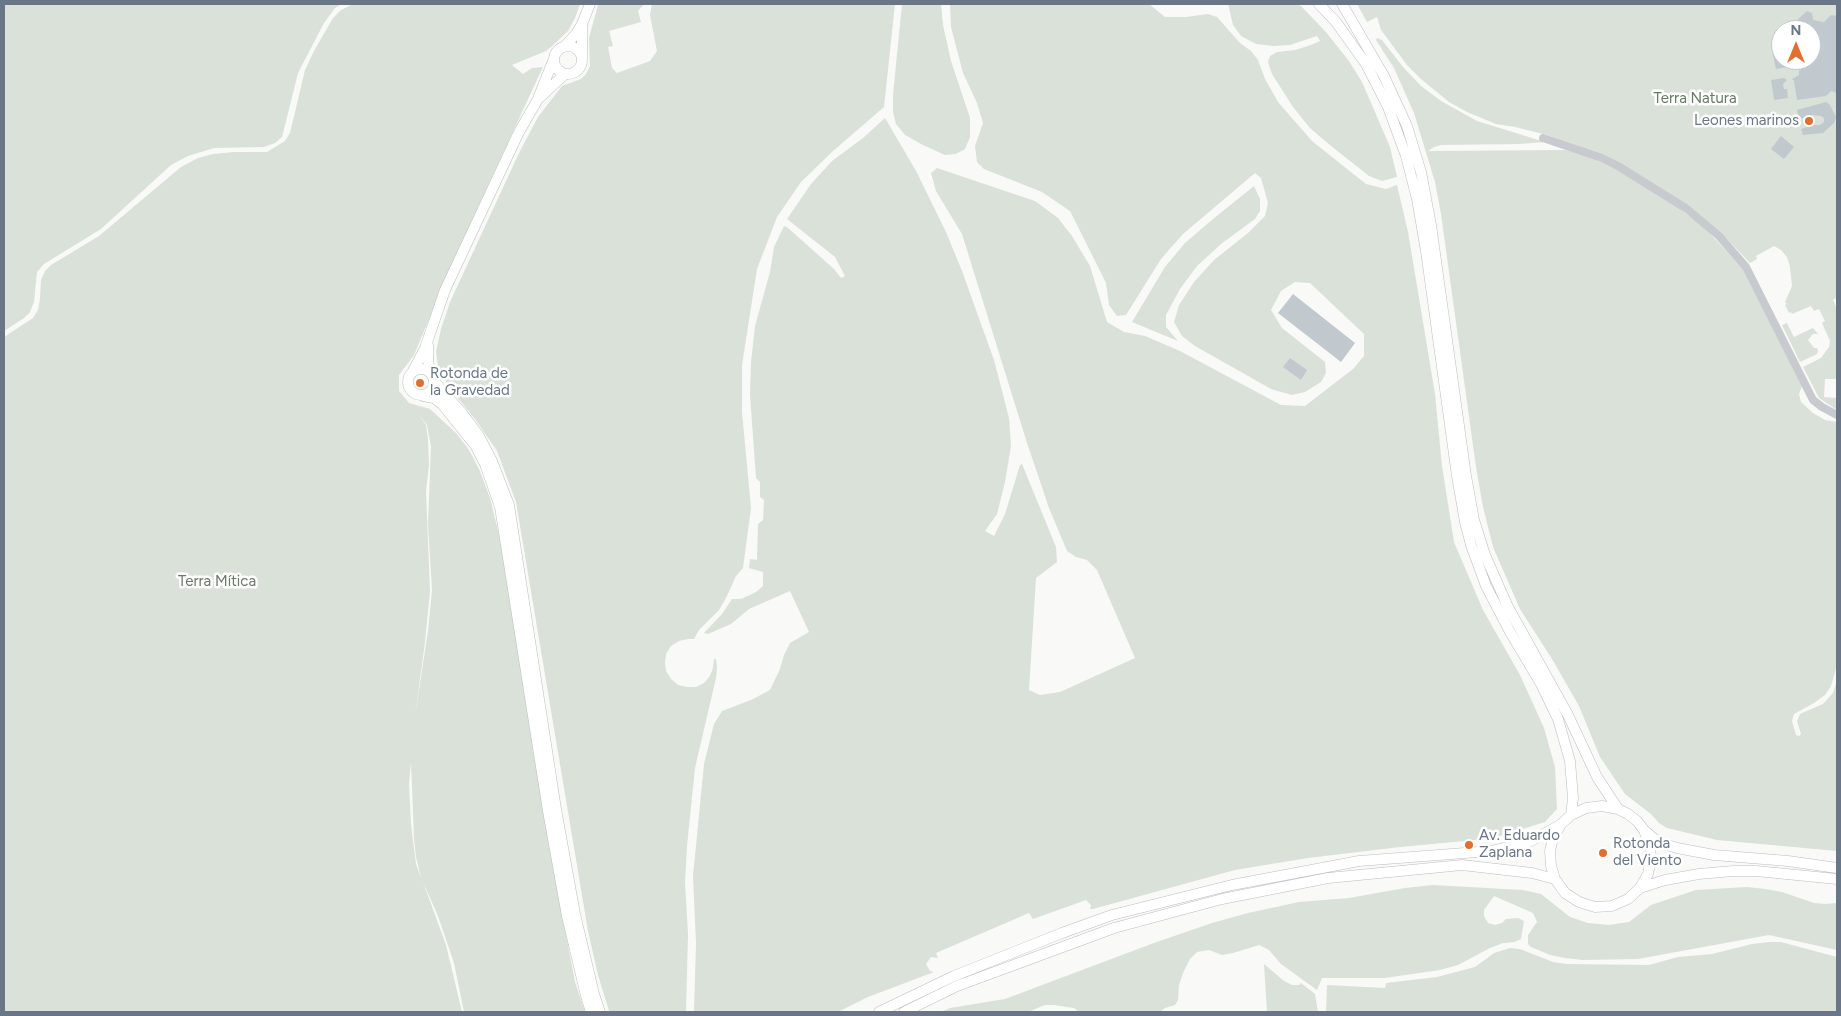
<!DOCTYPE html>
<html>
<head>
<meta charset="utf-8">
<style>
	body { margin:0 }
	#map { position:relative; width:1841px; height:1016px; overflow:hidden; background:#f9f9f7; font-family:Figtree,sans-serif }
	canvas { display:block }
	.frame { position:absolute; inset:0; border:5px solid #697688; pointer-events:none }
	.north { position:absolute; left:1771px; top:20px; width:50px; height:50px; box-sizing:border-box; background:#fff; border:1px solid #c3c8cf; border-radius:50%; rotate:0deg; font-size:14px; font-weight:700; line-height:20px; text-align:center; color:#697688 }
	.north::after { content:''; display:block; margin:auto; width:18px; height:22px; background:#e07031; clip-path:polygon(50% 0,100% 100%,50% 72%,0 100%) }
</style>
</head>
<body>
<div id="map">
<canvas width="1841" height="1016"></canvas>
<div class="frame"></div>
<div class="north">N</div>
</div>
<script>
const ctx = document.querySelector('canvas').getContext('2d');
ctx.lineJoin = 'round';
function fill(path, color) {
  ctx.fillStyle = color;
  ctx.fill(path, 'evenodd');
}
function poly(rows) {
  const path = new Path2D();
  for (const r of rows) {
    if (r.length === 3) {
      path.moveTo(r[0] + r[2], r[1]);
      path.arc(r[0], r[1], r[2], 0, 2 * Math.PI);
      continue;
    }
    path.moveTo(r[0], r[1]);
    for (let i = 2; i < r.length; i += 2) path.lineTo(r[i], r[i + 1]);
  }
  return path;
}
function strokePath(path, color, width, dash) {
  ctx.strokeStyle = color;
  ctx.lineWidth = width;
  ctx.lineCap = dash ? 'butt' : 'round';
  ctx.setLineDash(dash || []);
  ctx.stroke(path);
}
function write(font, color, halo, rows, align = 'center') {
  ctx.font = font + ' Figtree,sans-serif';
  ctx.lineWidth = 5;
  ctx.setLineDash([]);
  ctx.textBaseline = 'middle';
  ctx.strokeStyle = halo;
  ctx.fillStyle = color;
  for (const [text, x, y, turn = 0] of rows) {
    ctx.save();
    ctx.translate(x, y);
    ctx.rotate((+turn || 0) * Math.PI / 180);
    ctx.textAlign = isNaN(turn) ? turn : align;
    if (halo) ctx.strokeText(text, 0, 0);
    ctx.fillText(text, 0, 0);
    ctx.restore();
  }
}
fill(poly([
	[4,4,342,4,335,8,324,23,298,73,282,137,275,143,264,147,214,148,188,156,171,165,101,229,44,264,37,272,34,302,30,312,24,318,4,331],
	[353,4,580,4,575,18,568,31,551,47,546,51,512,65,523,74,532,68,543,67,457,252,414,355,399,375,399,391,409,403,430,409,457,434,469,450,479,469,490,498,500,539,557,888,575,982,585,1012,464,1012,454,963,438,916,423,882,446,945,462,1012,4,1012,4,337,33,318,38,310,40,299,41,280,45,271,51,265,99,236,181,167,198,158,213,154,234,152,267,152,285,141,290,133,305,70,314,51,333,18,341,10],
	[419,415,427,425,431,446,428,524,432,590,428,631,415,716,425,642,430,591,426,491,429,465,428,439,426,425],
	[411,762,414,838,416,857,421,878,416,864,411,824,409,784],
	[601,4,644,4,638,11,641,22,609,31,613,46,608,47,612,68,617,73,650,61,657,51,650,15,652,4,895,4,884,107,833,151,801,182,777,217,757,269,742,365,742,412,751,508,743,568,736,576,726,598,719,610,699,630,694,639,688,639,679,641,671,646,666,654,665,662,666,671,671,679,678,685,687,687,696,687,704,683,710,676,713,668,714,659,716,659,717,668,716,678,695,768,687,846,685,882,688,934,686,1012,609,1012,609,1011,598,975,588,931,516,502,497,451,475,419,448,386,438,366,436,352,441,329,450,302,519,153,538,117,562,86,581,79,586,74,590,66,589,38,598,5],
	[902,4,941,4,943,25,951,61,970,118,970,137,965,149,956,154,945,155,923,145,905,135,896,124,893,112,893,95],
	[950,4,1149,4,1165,17,1186,17,1208,14,1217,17,1240,43,1251,51,1258,60,1265,79,1278,102,1312,141,1366,184,1386,189,1397,185,1408,232,1435,394,1442,466,1454,542,1483,610,1520,675,1544,728,1555,767,1557,809,1545,822,1500,836,1475,840,1400,847,1308,858,1235,870,1093,909,1090,909,1091,905,1086,900,1033,919,1029,913,936,953,938,958,931,957,926,964,930,971,934,972,868,997,838,1012,694,1012,696,943,693,876,704,764,714,724,722,711,751,700,770,690,780,669,784,655,790,643,809,632,790,591,749,609,731,624,708,634,704,633,722,614,732,599,741,599,756,592,763,586,763,572,749,568,750,559,757,560,758,524,763,520,764,500,760,497,760,482,756,478,750,395,751,362,755,326,770,272,774,247,784,226,788,228,834,269,841,278,845,276,835,257,787,219,811,184,832,161,863,138,885,118,916,171,946,232,962,271,994,360,1009,418,1011,446,1005,482,997,514,985,531,994,536,1005,514,1020,465,1022,464,1056,547,1057,562,1036,578,1029,690,1040,695,1060,692,1135,658,1097,570,1087,560,1076,557,1067,551,1049,508,1027,443,962,234,936,191,931,173,937,168,1035,201,1058,218,1072,236,1090,266,1107,322,1124,332,1145,336,1180,351,1281,405,1305,406,1353,369,1364,356,1364,334,1310,283,1295,282,1281,291,1271,310,1282,328,1325,362,1326,373,1321,382,1305,392,1292,395,1271,389,1195,346,1182,336,1174,322,1179,305,1194,282,1214,260,1248,233,1265,216,1268,203,1261,178,1255,173,1183,234,1161,259,1126,315,1117,316,1109,305,1106,283,1070,211,1042,192,984,169,977,162,975,146,983,123,977,103,963,73,951,27],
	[1228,4,1296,4,1301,6,1325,31,1349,61,1362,82,1390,147,1397,177,1382,181,1369,176,1331,146,1310,128,1293,107,1272,74,1268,62,1270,56,1277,52,1295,50,1311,45,1320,41,1317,36,1290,45,1274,46,1256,44,1241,36,1233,25],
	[1357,4,1837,4,1837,297,1833,300,1837,309,1837,379,1825,379,1824,397,1837,398,1837,410,1819,398,1803,367,1821,358,1829,347,1830,341,1822,323,1825,321,1819,309,1814,311,1811,306,1792,314,1791,312,1789,313,1785,305,1787,304,1785,302,1792,286,1790,267,1787,257,1781,250,1774,246,1756,256,1757,259,1750,263,1728,240,1694,210,1622,165,1597,153,1547,135,1515,127,1496,124,1467,112,1449,102,1421,79,1407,65,1381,30,1377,17,1367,22],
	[1781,30,1811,30,1811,60,1781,60],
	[1377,38,1382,40,1403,67,1421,86,1441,101,1477,121,1545,142,1519,144,1441,145,1434,147,1428,151,1565,150,1587,155,1608,164,1677,207,1704,227,1743,269,1802,386,1799,394,1801,402,1813,413,1825,420,1837,422,1837,665,1831,686,1825,695,1814,703,1794,714,1792,721,1796,735,1799,736,1801,734,1797,721,1800,714,1823,704,1833,693,1837,681,1837,851,1717,840,1667,828,1659,823,1651,814,1625,794,1600,757,1579,706,1552,659,1520,609,1493,547,1483,507,1476,467,1441,214,1435,182,1414,113,1394,68,1376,40],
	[1254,186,1260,199,1260,211,1255,219,1221,244,1197,266,1180,289,1166,315,1166,327,1178,341,1132,322,1165,267,1185,243,1213,219],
	[1787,323,1794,337,1813,328,1818,334,1813,334,1808,340,1814,348,1817,348,1818,351,1817,354,1800,362,1782,325],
	[1433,885,1523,890,1541,894,1570,917,1588,923,1609,925,1629,922,1651,905,1696,890,1747,887,1765,889,1782,892,1814,903,1826,904,1837,903,1837,950,1769,935,1638,959,1583,960,1565,958,1550,955,1531,947,1528,944,1528,935,1537,922,1533,913,1494,896,1484,910,1484,916,1488,923,1495,925,1502,923,1506,919,1518,918,1524,921,1521,939,1515,942,1503,943,1490,948,1458,965,1440,970,1385,978,1322,978,1317,990,1281,964,1269,950,1259,945,1233,953,1222,955,1209,950,1197,952,1190,959,1183,973,1179,985,1178,1000,1175,1005,1165,1008,1160,1012,1079,1012,1074,1008,1054,1005,1045,1005,1028,1012,941,1012,950,1008,1005,999,1154,943,1212,923,1248,913,1299,902,1349,898,1405,888],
	[1769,942,1781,942,1837,957,1837,1012,1326,1012,1327,985,1385,988,1386,983,1437,977,1475,967,1494,953,1510,948,1520,949,1553,962,1566,964,1649,965,1678,957,1712,954,1752,944],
	[1264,964,1284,981,1292,985,1299,985,1301,983,1315,994,1318,1012,1267,1012]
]), '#dae1d8');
fill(poly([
	[1807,11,1812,13,1813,20,1824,22,1831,15,1837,16,1837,96,1835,92,1831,91,1826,96,1797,100,1794,81,1792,79,1799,75,1799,69,1794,66,1776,69,1771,45,1781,43,1781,60,1811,60,1811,30,1798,30,1798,19],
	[1784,78,1787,80,1783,84,1784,89,1787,89,1788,98,1774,100,1771,80],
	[1826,102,1830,105,1836,117,1834,123,1823,133,1803,135,1801,129,1814,125,1820,125,1824,122,1824,118,1821,116,1812,115,1799,119,1797,110],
	[1781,136,1794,147,1784,159,1771,149],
	[1293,294,1355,343,1341,362,1278,313],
	[1290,358,1307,370,1301,380,1283,367]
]), '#c1c9ce');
const secondary = poly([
	[1319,4,1336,22,1366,64,1388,107,1406,156,1417,199,1426,251,1457,476,1465,522,1471,545,1486,586,1510,632,1541,684,1558,719,1570,761,1573,798,1571,815],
	[1342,4,1384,76,1407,126,1421,172,1431,225,1466,476,1474,520,1485,555,1508,607,1568,715,1597,777,1618,809],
	[568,60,14],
	[564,47,576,34,582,24,590,4],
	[582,57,582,25],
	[539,96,553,61],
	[428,345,428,361,431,373],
	[421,382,13],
	[413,371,425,348,445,290,519,132,538,99,565,74],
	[434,381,462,413,479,436,492,461,509,505,556,809,575,914,594,994,600,1012],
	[423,396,434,398,442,404,475,445,485,464,500,507,548,811,567,916,586,996,591,1012],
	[1560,826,1553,838,1550,851,1551,866,1555,879,1565,893,1579,902,1595,907,1612,906,1628,899,1640,888,1648,874,1651,859,1650,844,1645,833],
	[1640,888,1665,880,1699,874,1733,871,1756,871,1837,879],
	[879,1012,954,976,1062,933,1112,915,1232,885,1359,861,1491,851,1529,842,1560,825,1571,815,1586,808,1602,806,1618,809,1628,814,1637,821,1644,830,1658,842,1677,848,1714,855,1788,861,1837,868],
	[904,1012,957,986,1114,928,1222,899,1328,878,1462,865,1532,873,1555,879]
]);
strokePath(secondary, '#babdc3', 11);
strokePath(poly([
	[1543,138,1602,158,1618,166,1687,209,1719,236,1746,267,1813,400,1822,407,1837,415]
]), '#c7cace', 8);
strokePath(secondary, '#fff', 10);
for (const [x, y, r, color] of [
	[1809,121,5,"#e07031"],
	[420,383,5,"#e07031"],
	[1469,845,5,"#e07031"],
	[1603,853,5,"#e07031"]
]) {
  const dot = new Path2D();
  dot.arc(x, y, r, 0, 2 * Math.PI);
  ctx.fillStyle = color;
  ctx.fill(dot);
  strokePath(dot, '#fff', 2);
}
write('15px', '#667a64', '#fff', [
	["Terra Natura",1695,99],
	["Terra Mítica",217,582]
]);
write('15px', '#697688', '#fff', [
	["Leones marinos",1799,121,"right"],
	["Rotonda de",430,374],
	["la Gravedad",430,391],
	["Av. Eduardo",1479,836],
	["Zaplana",1479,853],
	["Rotonda",1613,844],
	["del Viento",1613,861]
], 'left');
</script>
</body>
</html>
